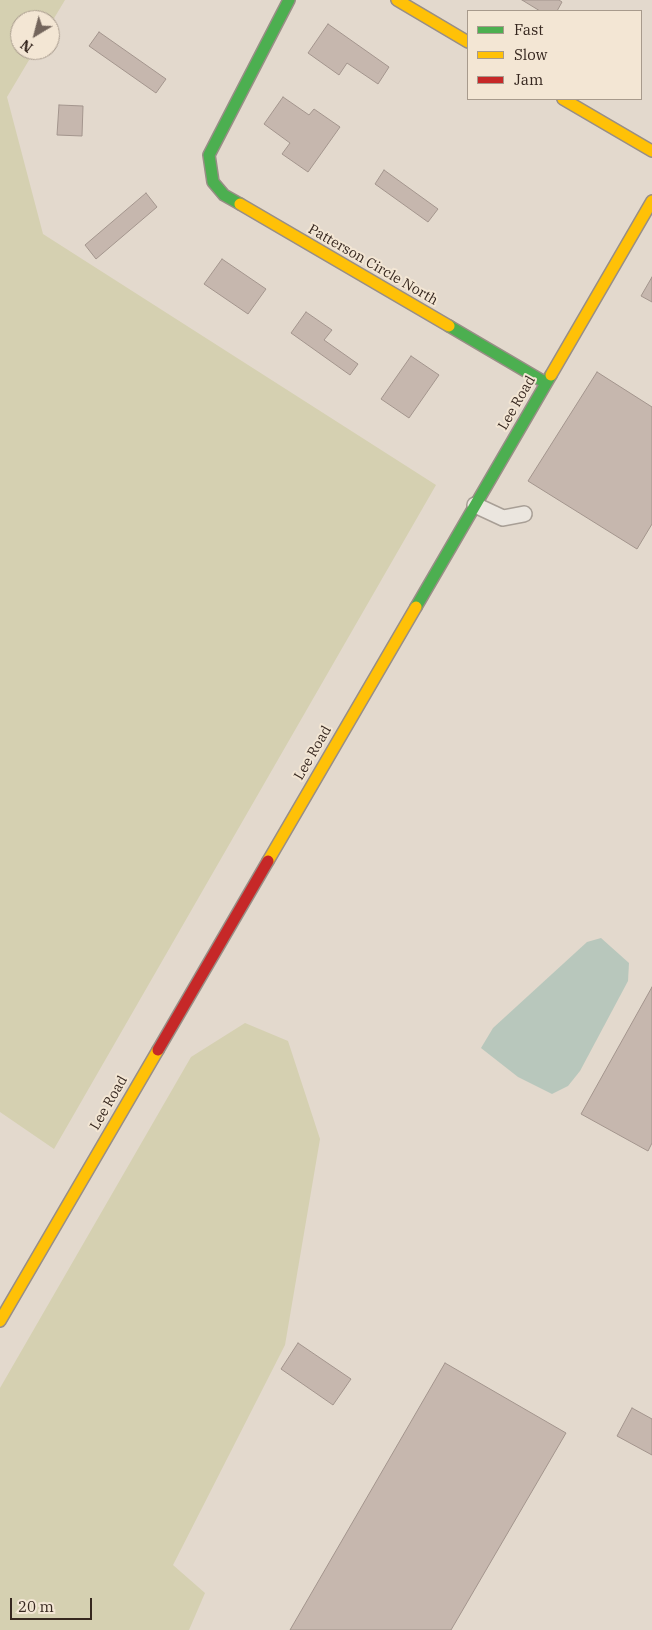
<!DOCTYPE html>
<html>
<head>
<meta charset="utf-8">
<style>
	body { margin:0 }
	#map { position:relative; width:652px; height:1630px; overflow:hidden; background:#e3d9cd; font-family:"IBM Plex Serif",serif }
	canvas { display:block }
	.legend { position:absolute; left:467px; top:10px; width:175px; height:90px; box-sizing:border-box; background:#f3e6d4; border:1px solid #a79a8c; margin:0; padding:6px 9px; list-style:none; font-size:15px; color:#36271f }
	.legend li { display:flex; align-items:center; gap:10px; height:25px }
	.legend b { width:25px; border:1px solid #a79a8c }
	.north { position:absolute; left:10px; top:10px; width:50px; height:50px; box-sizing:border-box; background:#f3e6d4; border:1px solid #a79a8c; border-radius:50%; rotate:217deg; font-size:14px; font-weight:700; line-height:20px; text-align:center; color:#36271f }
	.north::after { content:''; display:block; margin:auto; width:18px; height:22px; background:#73655c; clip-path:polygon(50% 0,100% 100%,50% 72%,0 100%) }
	.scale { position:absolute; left:10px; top:1598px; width:82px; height:22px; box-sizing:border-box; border:2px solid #36271f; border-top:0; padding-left:6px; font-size:15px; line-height:18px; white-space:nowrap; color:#36271f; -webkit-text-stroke:4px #f3e6d4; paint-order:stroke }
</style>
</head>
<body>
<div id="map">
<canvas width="652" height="1630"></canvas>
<ul class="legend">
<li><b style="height:6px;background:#4caf50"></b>Fast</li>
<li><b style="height:6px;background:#ffc107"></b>Slow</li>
<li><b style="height:6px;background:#c62828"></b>Jam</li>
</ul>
<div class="north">N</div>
<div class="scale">20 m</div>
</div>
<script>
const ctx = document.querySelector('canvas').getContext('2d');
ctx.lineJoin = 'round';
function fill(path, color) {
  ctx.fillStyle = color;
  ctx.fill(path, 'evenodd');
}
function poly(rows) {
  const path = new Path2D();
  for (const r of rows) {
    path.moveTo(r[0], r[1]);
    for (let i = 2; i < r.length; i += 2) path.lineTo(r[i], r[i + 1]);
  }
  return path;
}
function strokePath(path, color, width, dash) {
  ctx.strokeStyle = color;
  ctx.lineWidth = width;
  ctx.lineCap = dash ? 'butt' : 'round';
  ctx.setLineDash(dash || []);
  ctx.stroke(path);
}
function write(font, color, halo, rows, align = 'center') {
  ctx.font = font + ' "IBM Plex Serif",serif';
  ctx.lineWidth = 4;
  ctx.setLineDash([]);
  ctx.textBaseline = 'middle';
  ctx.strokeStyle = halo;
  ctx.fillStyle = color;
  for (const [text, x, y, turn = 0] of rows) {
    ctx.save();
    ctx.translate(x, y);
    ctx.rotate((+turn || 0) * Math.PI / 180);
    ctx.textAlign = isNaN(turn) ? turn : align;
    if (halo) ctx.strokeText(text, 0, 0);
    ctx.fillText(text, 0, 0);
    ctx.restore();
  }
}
fill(poly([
	[0,0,65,0,50,25,50,20,20,20,20,50,35,50,7,97,43,234,436,485,54,1149,0,1112],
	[245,1023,288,1041,320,1139,285,1345,173,1565,205,1593,189,1630,0,1630,0,1388,191,1057]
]), '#d5d0b1');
fill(poly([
	[601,938,629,963,628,981,580,1071,568,1086,552,1094,518,1077,481,1048,493,1028,587,942]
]), '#b8c7bc');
const building = poly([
	[522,0,559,0,562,2,557,11,540,11,522,0],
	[328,24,389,67,378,84,347,63,339,75,308,53,328,24],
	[99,32,166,79,156,93,89,46,99,32],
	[283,97,309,115,314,109,340,127,308,172,282,154,290,143,264,124,283,97],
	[59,105,83,106,82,136,57,135,59,105],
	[384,170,438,209,428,222,375,184,384,170],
	[146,193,157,207,96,259,85,245,146,193],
	[222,259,266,289,248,314,204,284,222,259],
	[652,277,652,302,641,296,652,277],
	[306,312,332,330,324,340,358,364,350,375,291,333,306,312],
	[411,356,439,375,409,418,381,399,411,356],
	[597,372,652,407,652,524,637,549,528,481,597,372],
	[652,987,652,1143,648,1151,581,1114,652,987],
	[298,1343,351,1379,333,1405,281,1369,298,1343],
	[445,1363,566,1433,451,1630,290,1630,445,1363],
	[632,1408,652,1419,652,1455,617,1436,632,1408]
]);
fill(building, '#c6b7ae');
strokePath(building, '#a3958d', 1);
const lane = poly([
	[475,505,503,518,524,514]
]);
const fast = poly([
	[240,204,224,195,213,182,209,155,289,0],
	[449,326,546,383],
	[416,607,551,375]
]);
const slow = poly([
	[397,0,468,42],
	[563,99,652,151],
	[240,204,449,326],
	[551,375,652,201],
	[268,861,416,607],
	[0,1321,158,1050]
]);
const jam = poly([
	[158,1050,268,861]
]);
strokePath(lane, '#a89f96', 18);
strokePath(fast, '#988e86', 14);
strokePath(slow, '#988e86', 14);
strokePath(jam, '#988e86', 14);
strokePath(lane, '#ebe6df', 15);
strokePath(fast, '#4caf50', 11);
strokePath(slow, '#ffc107', 11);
strokePath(jam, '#c62828', 11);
write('14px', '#36271f', '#f3e6d4', [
	["Patterson Circle North",373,265,30],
	["Lee Road",517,403,-60],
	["Lee Road",313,753,-60],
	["Lee Road",109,1103,-60]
]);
</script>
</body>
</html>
